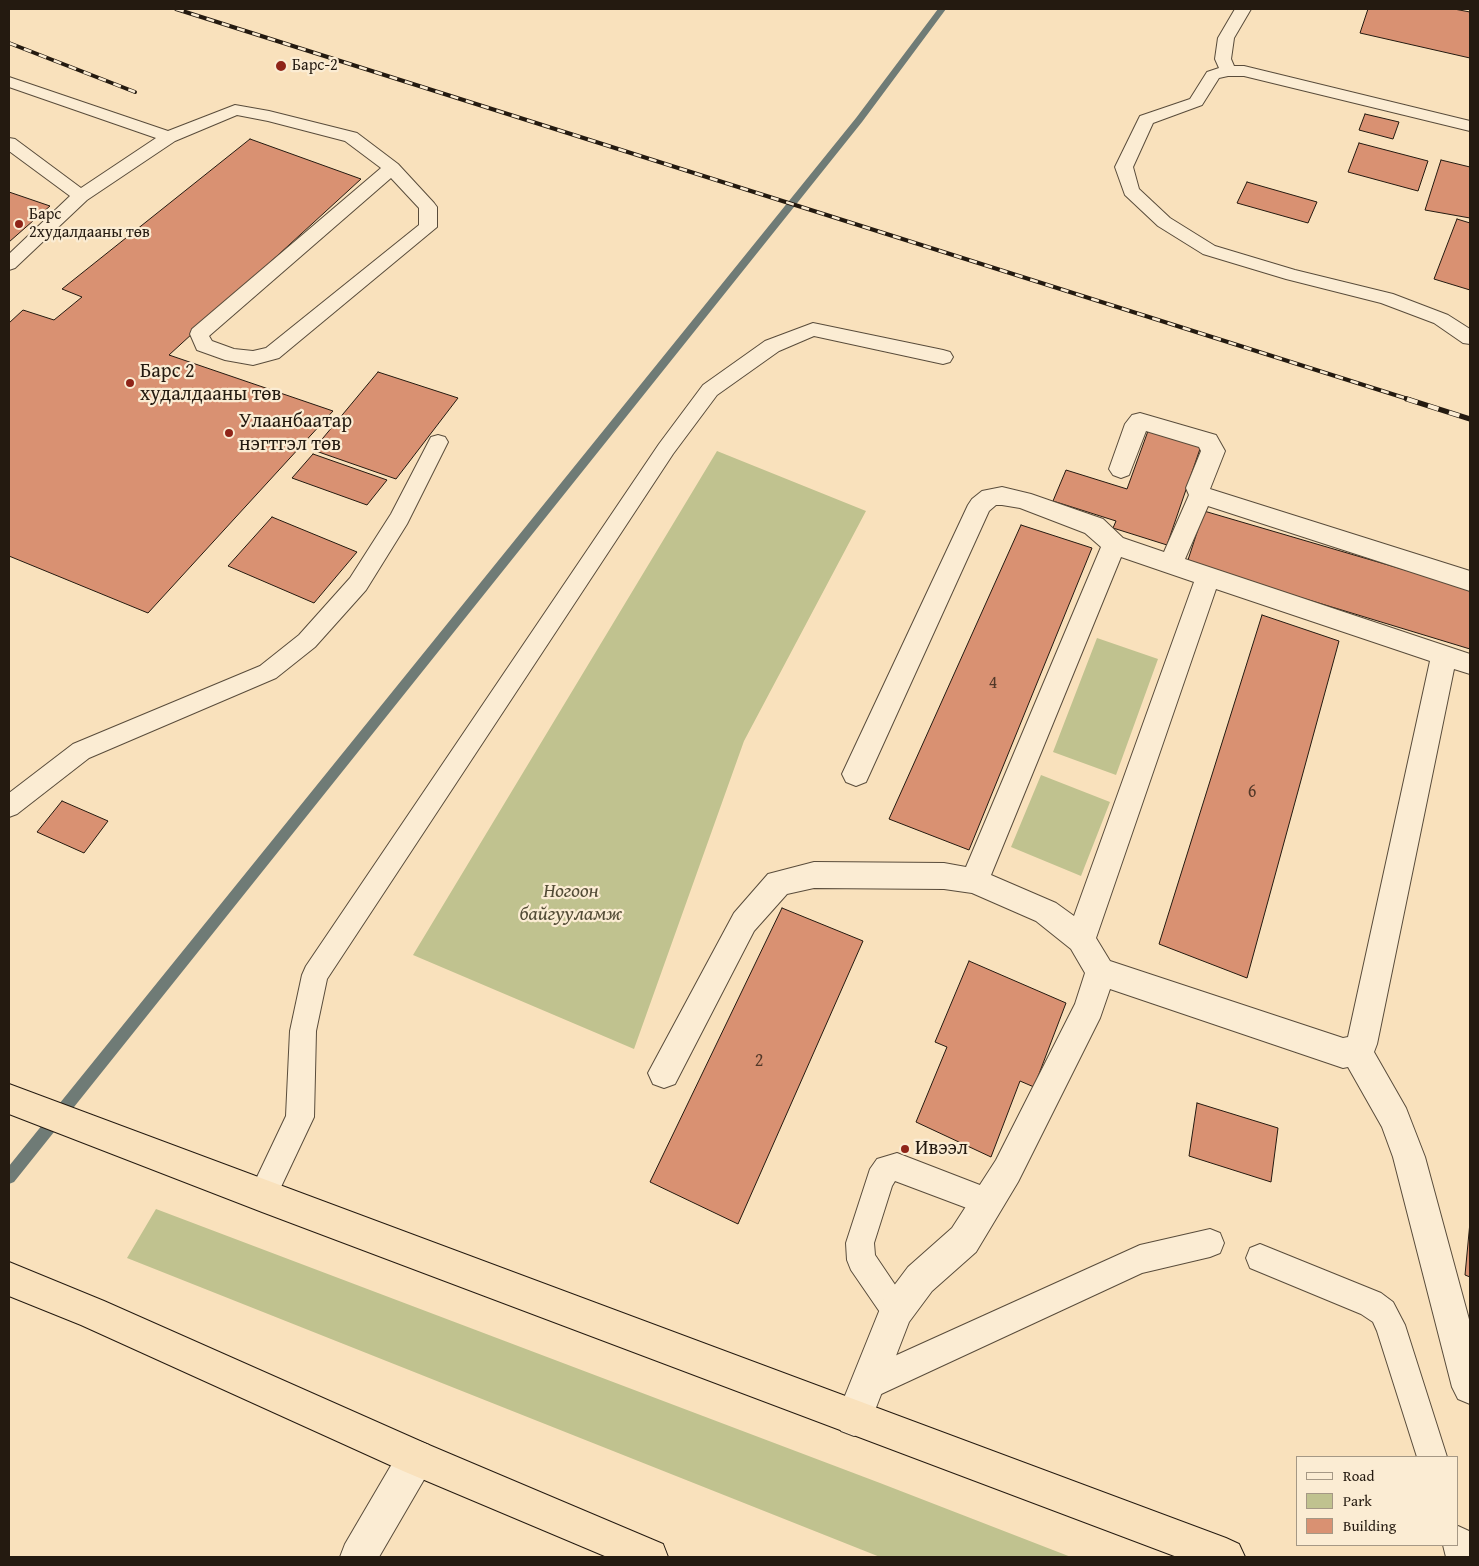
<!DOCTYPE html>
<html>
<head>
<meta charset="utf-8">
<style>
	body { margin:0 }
	#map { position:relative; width:1479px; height:1566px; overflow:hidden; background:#f9e1bc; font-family:"Gentium Book Plus",serif }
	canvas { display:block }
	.frame { position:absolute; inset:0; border:10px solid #241a10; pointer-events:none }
	.legend { position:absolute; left:1296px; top:1456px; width:162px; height:90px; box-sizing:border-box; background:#fbecd3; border:1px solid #a59885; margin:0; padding:6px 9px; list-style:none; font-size:15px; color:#241a10 }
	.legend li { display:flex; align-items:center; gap:10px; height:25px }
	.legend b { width:25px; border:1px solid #a59885 }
</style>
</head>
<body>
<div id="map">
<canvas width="1479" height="1566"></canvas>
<div class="frame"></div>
<ul class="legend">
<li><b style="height:6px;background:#fbecd3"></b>Road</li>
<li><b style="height:14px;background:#c0c28f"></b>Park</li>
<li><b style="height:14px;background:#d99172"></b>Building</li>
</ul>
</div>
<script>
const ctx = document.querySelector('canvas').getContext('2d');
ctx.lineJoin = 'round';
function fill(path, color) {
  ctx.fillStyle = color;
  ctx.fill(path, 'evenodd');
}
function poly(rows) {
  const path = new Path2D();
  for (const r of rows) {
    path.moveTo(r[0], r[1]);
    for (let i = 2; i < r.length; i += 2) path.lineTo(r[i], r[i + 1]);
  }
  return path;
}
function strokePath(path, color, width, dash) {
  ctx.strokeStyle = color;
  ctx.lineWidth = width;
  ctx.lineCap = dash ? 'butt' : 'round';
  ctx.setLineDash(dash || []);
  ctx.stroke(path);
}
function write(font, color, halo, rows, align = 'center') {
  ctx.font = font + ' "Gentium Book Plus",serif';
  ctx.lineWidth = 4.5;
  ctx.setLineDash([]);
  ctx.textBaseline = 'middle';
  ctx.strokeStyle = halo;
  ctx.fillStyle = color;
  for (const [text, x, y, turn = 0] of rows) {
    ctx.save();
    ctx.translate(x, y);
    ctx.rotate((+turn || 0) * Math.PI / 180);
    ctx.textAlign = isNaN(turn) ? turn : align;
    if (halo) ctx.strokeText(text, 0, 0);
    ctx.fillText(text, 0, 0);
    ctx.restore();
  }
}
fill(poly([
	[717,451,866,511,744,741,634,1049,413,955],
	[1097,638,1158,659,1116,775,1053,752],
	[1041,775,1110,802,1081,876,1011,847],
	[156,1209,880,1483,1071,1557,880,1557,127,1258]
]), '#c0c28f');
fill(poly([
	[938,9,946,9,862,122,14,1182,9,1184,9,1166,856,118,938,9]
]), '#6f7b76');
const building = poly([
	[1368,9,1454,9,1470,12,1470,58,1360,33,1368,9],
	[1365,114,1399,122,1393,139,1359,130,1365,114],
	[250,139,361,179,169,355,333,411,148,613,9,556,9,323,23,310,54,320,82,297,62,289,250,139],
	[1359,143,1428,161,1418,191,1348,172,1359,143],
	[1441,160,1470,167,1470,218,1425,210,1441,160],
	[1247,182,1317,202,1308,223,1237,203,1247,182],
	[9,192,50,206,9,242,9,192],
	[1457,219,1470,223,1470,290,1434,279,1457,219],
	[378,372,458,398,396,479,313,450,378,372],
	[1148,431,1201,446,1167,545,1113,528,1116,521,1053,501,1066,470,1127,489,1148,431],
	[313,454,387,480,367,505,292,478,313,454],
	[1204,511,1470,589,1470,649,1187,563,1204,511],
	[272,517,357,552,314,603,228,566,272,517],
	[1021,525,1092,548,969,850,889,819,1021,525],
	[1262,615,1339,641,1247,978,1159,944,1262,615],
	[62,801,108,821,84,853,37,832,62,801],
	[782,908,863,941,738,1224,650,1182,782,908],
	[969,961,1066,1003,1034,1087,1020,1081,991,1157,916,1122,947,1047,935,1042,969,961],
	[1197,1103,1278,1128,1271,1182,1189,1156,1197,1103],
	[1470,1222,1470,1277,1465,1275,1470,1222]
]);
fill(building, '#d99172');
strokePath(building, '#241a10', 1);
const service = poly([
	[1235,9,1251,9,1234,38,1231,59,1234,66,1244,66,1470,121,1470,131,1244,76,1228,76,1219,78,1202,105,1153,123,1133,167,1139,189,1170,218,1215,246,1295,270,1393,294,1448,315,1470,329,1470,344,1463,343,1434,323,1381,303,1286,279,1203,254,1158,226,1125,195,1115,167,1138,120,1140,116,1190,99,1207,72,1219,68,1215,59,1218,38,1235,9],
	[9,77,168,131,235,105,269,111,357,133,398,164,434,203,437,207,437,227,279,358,253,365,225,360,197,350,190,334,192,329,381,168,345,141,268,121,237,115,175,141,87,200,15,268,9,270,9,254,70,196,9,151,9,138,15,139,81,188,156,138,9,87,9,77],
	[391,178,419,208,419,225,266,348,253,351,234,349,212,341,209,336,391,178],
	[813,323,943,350,950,352,953,357,950,362,943,364,814,336,779,351,717,395,673,454,327,979,316,1031,314,1117,272,1206,262,1210,252,1206,248,1196,286,1116,290,1031,302,975,306,966,659,444,703,385,765,341,813,323],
	[438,435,445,437,448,442,407,524,366,590,315,647,276,678,89,758,17,814,9,817,9,793,73,744,260,666,299,635,350,578,391,514,431,437,438,435],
	[897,1153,998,1192,1002,1202,998,1212,988,1216,895,1181,892,1186,874,1243,875,1255,906,1301,911,1311,906,1321,896,1326,886,1321,851,1270,847,1260,846,1243,870,1169,877,1159,897,1153],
	[1210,1229,1220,1233,1224,1243,1220,1253,1210,1257,1142,1273,879,1395,868,1399,857,1395,853,1384,857,1373,1140,1245,1210,1229],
	[1260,1244,1381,1293,1393,1302,1405,1325,1447,1457,1417,1457,1377,1331,1373,1322,1361,1314,1250,1268,1246,1258,1250,1248,1260,1244],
	[1458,1526,1469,1531,1470,1533,1470,1557,1446,1557,1443,1545,1458,1545,1458,1526]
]);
const minor = poly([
	[1140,413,1216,435,1225,451,1210,489,1470,571,1470,591,1208,506,1185,559,1470,654,1470,674,1454,669,1377,1044,1374,1052,1406,1108,1425,1157,1470,1323,1470,1404,1458,1399,1452,1387,1393,1157,1382,1127,1348,1067,1343,1068,1110,989,1100,1018,1018,1182,976,1252,932,1291,909,1322,867,1431,854,1436,841,1431,836,1418,884,1299,908,1267,952,1228,996,1160,1075,1004,1085,973,1071,949,1036,921,972,893,944,889,814,888,787,894,754,931,675,1084,664,1088,653,1084,648,1073,734,913,768,874,814,862,944,863,966,867,1101,547,1085,533,1020,508,1002,505,996,505,989,511,866,782,856,786,846,782,842,774,968,505,972,499,982,491,1002,487,1031,494,1103,519,1123,538,1164,552,1189,495,1186,488,1201,451,1199,447,1146,431,1129,475,1121,478,1113,475,1109,469,1125,424,1132,415,1140,413],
	[1121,557,1194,582,1074,916,1056,903,991,875,1121,557],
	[1216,589,1430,661,1348,1037,1343,1038,1110,961,1096,938,1216,589],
	[416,1440,429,1445,434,1458,429,1471,379,1557,340,1557,345,1544,403,1445,416,1440]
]);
const trunk = poly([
	[9,1084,1226,1538,1239,1544,1245,1557,1177,1557,262,1212,9,1114,9,1084],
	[9,1262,104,1301,429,1445,663,1544,668,1557,607,1557,403,1471,81,1325,9,1296,9,1262]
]);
strokePath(service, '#594c3b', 2);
strokePath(minor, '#594c3b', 2);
strokePath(trunk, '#241a10', 2);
fill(service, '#fbecd3');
fill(minor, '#fbecd3');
fill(trunk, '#f9e1bc');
const railFar1 = poly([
	[176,9,1411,400],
	[9,43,135,92]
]);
const rail = poly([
	[1407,399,1470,419]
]);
strokePath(railFar1, '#241a10', 4);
strokePath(rail, '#241a10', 5.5);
strokePath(railFar1, '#fbecd3', 2.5, [8]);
strokePath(rail, '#fbecd3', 4, [11]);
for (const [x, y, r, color] of [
	[281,66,6,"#8f2418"],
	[19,224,5,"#8f2418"],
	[130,383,5,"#8f2418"],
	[229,433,5,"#8f2418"],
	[905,1149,5,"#8f2418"]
]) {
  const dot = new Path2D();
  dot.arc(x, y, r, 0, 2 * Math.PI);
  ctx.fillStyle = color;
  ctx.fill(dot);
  strokePath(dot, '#fbecd3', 2);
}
write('16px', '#241a10', '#fbecd3', [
	["Барс-2",292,66],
	["Барс",29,215],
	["2худалдааны төв",29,233]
], 'left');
write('18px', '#513828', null, [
	["4",993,683],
	["6",1252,792],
	["2",759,1061]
]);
write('20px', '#241a10', '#fbecd3', [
	["Барс 2",140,372],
	["худалдааны төв",140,395],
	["Улаанбаатар",239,422],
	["нэгтгэл төв",239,445],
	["Ивээл",915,1149]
], 'left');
write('italic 20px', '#534c36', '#fbecd3', [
	["Ногоон",571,892],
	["байгууламж",571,915]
]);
</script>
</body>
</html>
